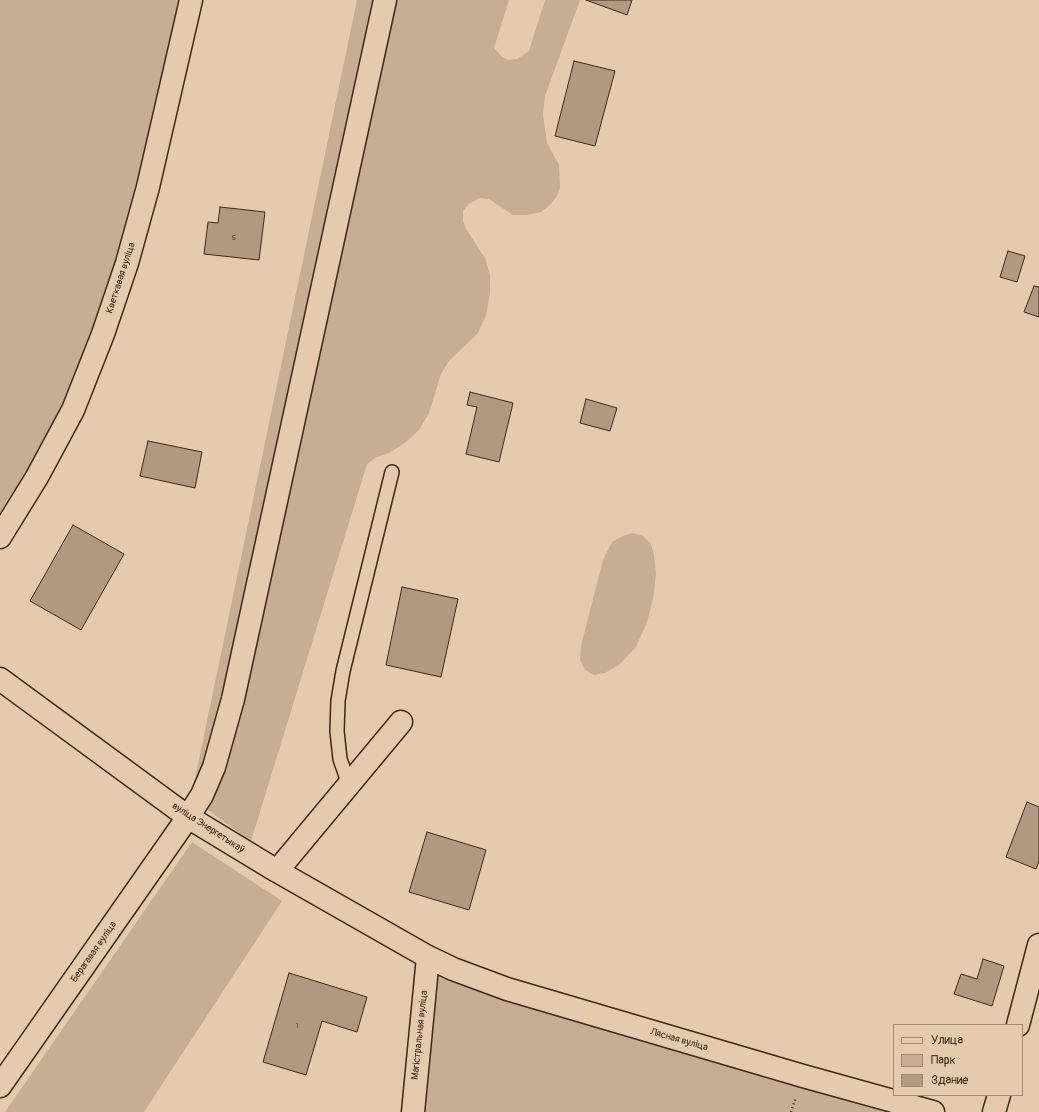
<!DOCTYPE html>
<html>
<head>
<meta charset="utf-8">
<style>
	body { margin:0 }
	#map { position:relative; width:1039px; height:1112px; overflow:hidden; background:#e5caad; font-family:Pangolin,sans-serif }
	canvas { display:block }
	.legend { position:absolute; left:893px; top:1024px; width:130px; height:72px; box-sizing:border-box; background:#e5caad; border:1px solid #a18a74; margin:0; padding:5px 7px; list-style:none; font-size:12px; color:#3b2a1e }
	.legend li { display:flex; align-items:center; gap:8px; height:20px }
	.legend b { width:20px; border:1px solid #a18a74 }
</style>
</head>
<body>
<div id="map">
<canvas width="1039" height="1112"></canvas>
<ul class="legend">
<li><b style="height:5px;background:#e5caad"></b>Улица</li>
<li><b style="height:11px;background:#c6ad93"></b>Парк</li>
<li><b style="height:11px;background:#b19880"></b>Здание</li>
</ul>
</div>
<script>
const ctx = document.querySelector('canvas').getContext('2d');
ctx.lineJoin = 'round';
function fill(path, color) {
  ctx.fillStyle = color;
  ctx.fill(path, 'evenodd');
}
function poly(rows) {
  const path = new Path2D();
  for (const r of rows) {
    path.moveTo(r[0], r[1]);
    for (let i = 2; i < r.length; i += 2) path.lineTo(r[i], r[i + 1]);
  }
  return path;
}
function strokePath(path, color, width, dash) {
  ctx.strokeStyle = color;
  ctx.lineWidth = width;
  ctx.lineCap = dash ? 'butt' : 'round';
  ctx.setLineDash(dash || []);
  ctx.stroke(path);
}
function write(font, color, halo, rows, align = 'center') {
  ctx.font = font + ' Pangolin,sans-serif';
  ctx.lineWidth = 4;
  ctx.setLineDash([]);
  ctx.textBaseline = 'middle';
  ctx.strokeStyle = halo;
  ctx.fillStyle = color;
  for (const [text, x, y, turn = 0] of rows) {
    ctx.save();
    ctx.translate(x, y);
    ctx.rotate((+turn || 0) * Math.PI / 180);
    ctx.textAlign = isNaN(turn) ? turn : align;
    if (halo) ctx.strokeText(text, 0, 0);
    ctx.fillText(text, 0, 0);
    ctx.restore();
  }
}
fill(poly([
	[0,0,191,0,103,334,0,537],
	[357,0,509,0,494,48,502,57,509,60,517,59,529,51,545,0,580,0,545,96,543,115,547,143,559,165,560,187,557,196,551,204,541,212,527,215,513,215,489,199,479,198,469,204,463,211,463,221,466,229,485,258,490,275,490,293,486,315,478,333,449,361,441,374,429,413,419,430,405,443,389,453,375,458,367,464,251,841,191,798],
	[633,533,643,536,651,544,654,555,656,574,653,599,647,622,636,647,619,665,605,673,594,675,585,670,580,660,581,646,603,560,612,542,623,536],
	[192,842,282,901,144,1112,5,1112],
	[428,957,933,1112,413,1112]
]), '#c6ad93');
const building = poly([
	[586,0,632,0,627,15,586,0],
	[574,61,615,71,595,146,555,136,574,61],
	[220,207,265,212,259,260,204,254,208,222,218,223,220,207],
	[1008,251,1025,256,1017,282,1000,277,1008,251],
	[1034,286,1039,287,1039,317,1024,312,1034,286],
	[470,392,513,403,499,462,466,454,477,407,467,405,470,392],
	[586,399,617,408,610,431,580,423,586,399],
	[148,441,202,452,195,488,140,476,148,441],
	[73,525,124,554,81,630,30,601,73,525],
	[402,587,458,599,441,677,386,665,402,587],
	[1027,802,1039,807,1039,861,1036,869,1006,857,1027,802],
	[427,832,486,850,469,910,409,892,427,832],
	[983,959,1004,966,992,1006,954,994,961,974,977,979,983,959],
	[289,973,367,997,357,1032,322,1021,306,1075,263,1062,289,973]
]);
fill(building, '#b19880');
strokePath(building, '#3b2a1e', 1);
const lane = poly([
	[349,785,340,759,337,731,338,701,343,671,392,472]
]);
const street = poly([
	[0,537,37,477,73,410,103,334,127,263,148,187,191,0],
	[0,679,188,817,277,871,428,957,453,969,507,989,803,1076,933,1112],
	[277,871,401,722],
	[1018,1025,1039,945],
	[0,1086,188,817,202,795,214,767,233,699,385,0],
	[413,1112,428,957],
	[994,1112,999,1095]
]);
strokePath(lane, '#3b2a1e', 16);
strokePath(street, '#3b2a1e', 25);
strokePath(poly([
	[791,1112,796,1097]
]), '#3b2a1e', 2.5, [1, 3]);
strokePath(lane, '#e5caad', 13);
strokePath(street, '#e5caad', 22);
write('8px', '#584636', null, [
	["5",234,238],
	["1",297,1026]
]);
write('10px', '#3b2a1e', '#e5caad', [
	["Кветкавая вуліца",121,278,-72],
	["вуліца Энергетыкаў",208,828,33],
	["Берагавая вуліца",94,952,-55],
	["Магістральная вуліца",420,1035,-84],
	["Лясная вуліца",679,1040,16]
]);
</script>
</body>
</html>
